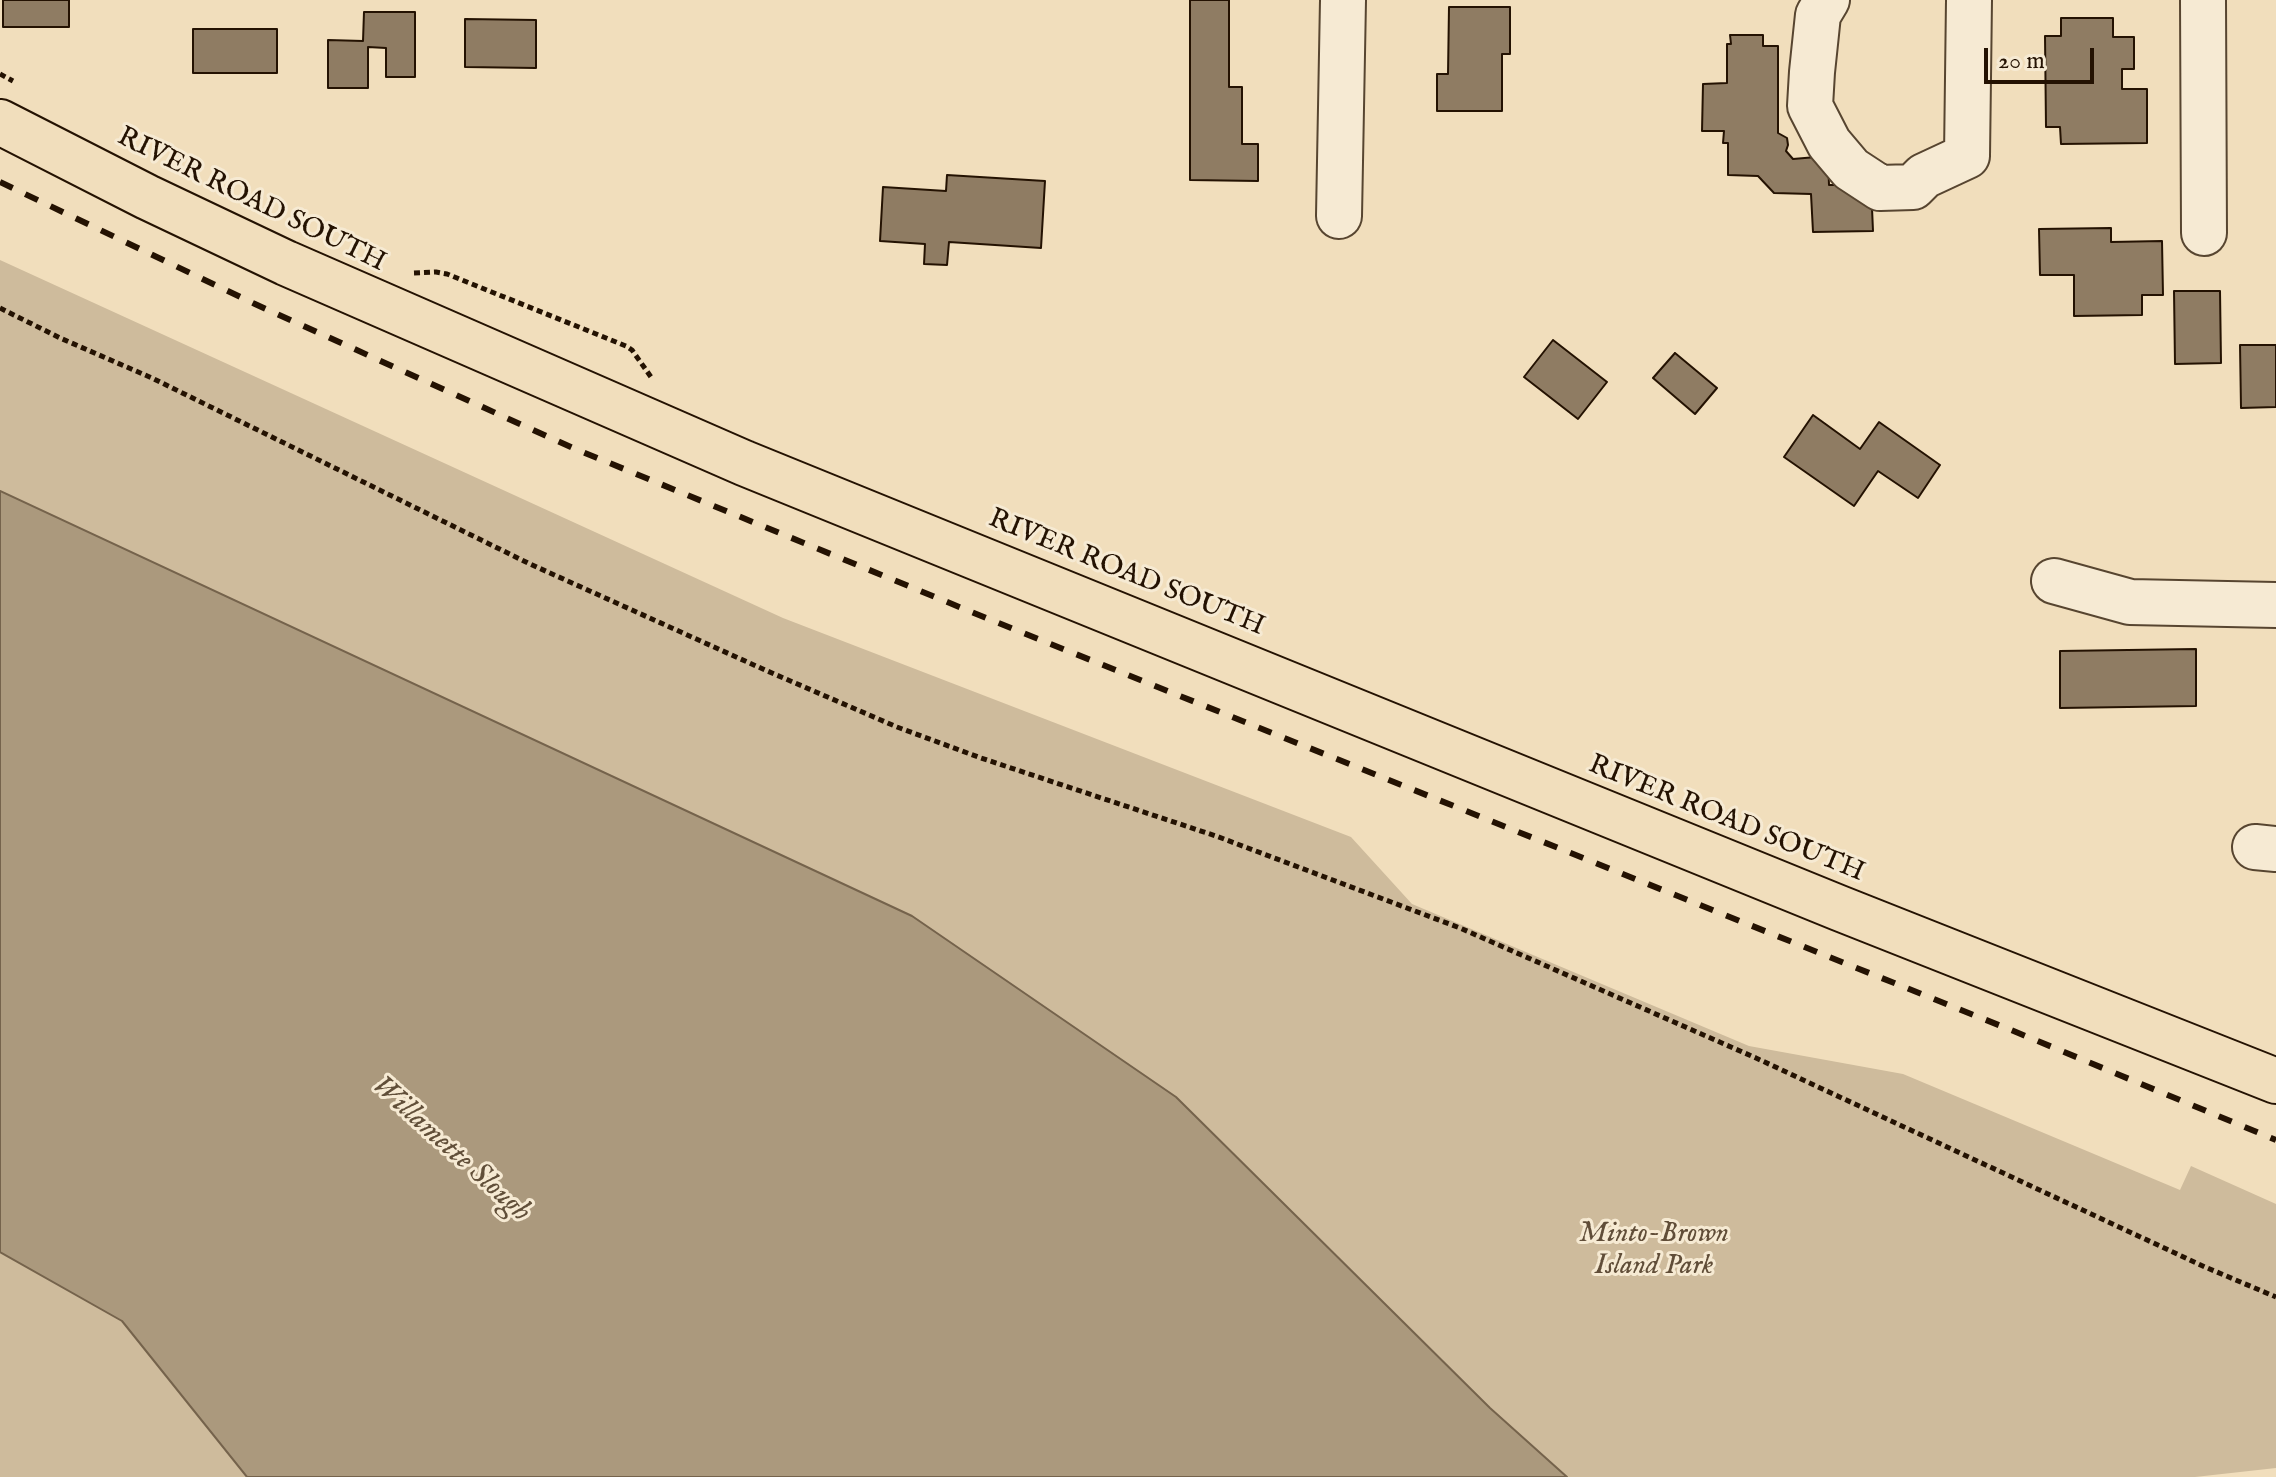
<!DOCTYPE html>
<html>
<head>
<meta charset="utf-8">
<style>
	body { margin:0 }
	#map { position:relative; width:2276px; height:1477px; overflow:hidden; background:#f1debc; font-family:"IM FELL English",serif }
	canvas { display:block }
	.scale { position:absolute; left:1984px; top:48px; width:110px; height:36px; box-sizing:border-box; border:4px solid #241202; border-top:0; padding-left:10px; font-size:24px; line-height:28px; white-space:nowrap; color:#241202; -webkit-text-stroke:6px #f6ead3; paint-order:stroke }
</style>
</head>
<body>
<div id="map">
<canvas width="2276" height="1477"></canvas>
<div class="scale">20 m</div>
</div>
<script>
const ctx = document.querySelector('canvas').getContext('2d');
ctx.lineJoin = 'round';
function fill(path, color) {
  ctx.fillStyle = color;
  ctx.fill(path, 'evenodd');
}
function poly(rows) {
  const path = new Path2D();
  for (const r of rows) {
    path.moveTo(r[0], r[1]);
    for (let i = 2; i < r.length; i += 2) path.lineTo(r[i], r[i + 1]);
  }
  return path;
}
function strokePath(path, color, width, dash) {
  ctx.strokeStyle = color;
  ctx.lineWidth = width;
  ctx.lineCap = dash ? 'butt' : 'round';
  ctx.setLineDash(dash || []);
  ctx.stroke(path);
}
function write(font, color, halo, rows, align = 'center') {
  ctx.font = font + ' "IM FELL English",serif';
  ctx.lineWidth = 6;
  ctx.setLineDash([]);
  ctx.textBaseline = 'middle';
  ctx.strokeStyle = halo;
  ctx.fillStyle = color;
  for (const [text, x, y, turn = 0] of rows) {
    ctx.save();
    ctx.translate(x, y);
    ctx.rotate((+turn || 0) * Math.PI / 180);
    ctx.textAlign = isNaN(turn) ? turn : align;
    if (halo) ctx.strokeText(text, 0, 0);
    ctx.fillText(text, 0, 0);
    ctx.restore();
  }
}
fill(poly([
	[0,260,783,618,1351,837,1412,904,1749,1046,1903,1074,2180,1190,2191,1166,2276,1204,2276,1468,2195,1477,1567,1477,1490,1408,1176,1097,912,916,0,491],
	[0,1252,122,1321,247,1477,0,1477]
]), '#cebb9c');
const water = poly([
	[0,491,912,916,1176,1097,1490,1408,1567,1477,247,1477,122,1321,0,1252,0,491]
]);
fill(water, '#ab997d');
strokePath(water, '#75634c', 2);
const building = poly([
	[3,0,69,0,69,27,3,27,3,0],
	[1190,0,1229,0,1229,87,1242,87,1242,144,1258,144,1258,181,1190,180,1190,0],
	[1449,7,1510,7,1510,54,1502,54,1502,111,1437,111,1437,74,1448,74,1449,7],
	[364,12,415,12,415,77,386,77,386,48,368,47,368,88,328,88,328,40,363,41,364,12],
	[2061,18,2113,18,2113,37,2134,37,2134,69,2122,69,2122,89,2147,89,2147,143,2061,144,2060,127,2046,127,2045,36,2061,36,2061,18],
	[465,19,536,20,536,68,465,67,465,19],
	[193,29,277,29,277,73,193,73,193,29],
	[1730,35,1763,35,1763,46,1778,46,1778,133,1787,138,1788,145,1786,151,1793,159,1828,156,1829,185,1871,185,1873,231,1813,232,1811,194,1774,193,1758,176,1728,175,1728,143,1723,143,1724,131,1702,131,1703,84,1727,83,1727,44,1731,44,1730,35],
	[947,175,1045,181,1041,248,949,242,947,265,924,264,925,244,880,241,883,187,946,191,947,175],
	[2111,228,2111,242,2162,241,2163,295,2142,295,2142,315,2074,316,2074,275,2040,275,2039,229,2111,228],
	[2174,291,2220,291,2221,363,2175,364,2174,291],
	[1553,340,1607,382,1578,419,1524,377,1553,340],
	[2240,345,2276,345,2276,407,2241,408,2240,345],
	[1675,353,1717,388,1695,414,1653,378,1675,353],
	[1813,415,1860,449,1879,422,1940,465,1918,498,1878,471,1854,506,1784,457,1813,415],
	[2196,649,2196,706,2060,708,2060,651,2196,649]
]);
fill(building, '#8f7c63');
strokePath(building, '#241202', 2);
const minor = poly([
	[1827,0,1818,15,1812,72,1810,106,1829,143,1851,169,1880,188,1913,187,1924,176,1967,156,1969,0],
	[2203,0,2204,233],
	[1339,216,1343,0],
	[2054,581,2130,602,2276,605],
	[2255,847,2276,849]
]);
const major = poly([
	[0,122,147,197,286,263,744,463,1839,908,2276,1081]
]);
strokePath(minor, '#574530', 48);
strokePath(major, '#241202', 48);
strokePath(poly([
	[0,74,13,81],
	[414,273,436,272,447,274,626,346,632,350,651,377],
	[0,308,60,338,152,378,530,564,765,670,897,727,981,758,1216,836,1460,928,1756,1058,2205,1267,2276,1297]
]), '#241202', 5, [6, 4]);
strokePath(minor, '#f6ead3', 44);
strokePath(major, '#f1debc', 44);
strokePath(poly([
	[0,182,255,304,573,448,991,620,2016,1032,2276,1140]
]), '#241202', 6, [14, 14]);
write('28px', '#241202', '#f6ead3', [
	["RIVER ROAD SOUTH",251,201,26],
	["RIVER ROAD SOUTH",1126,574,22],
	["RIVER ROAD SOUTH",1726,820,22]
]);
write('italic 28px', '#604d38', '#f6ead3', [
	["Minto-Brown",1654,1235],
	["Island Park",1654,1267]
]);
write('italic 30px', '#614f39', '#f6ead3', [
	["Willamette Slough",450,1150,42]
]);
</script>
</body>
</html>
